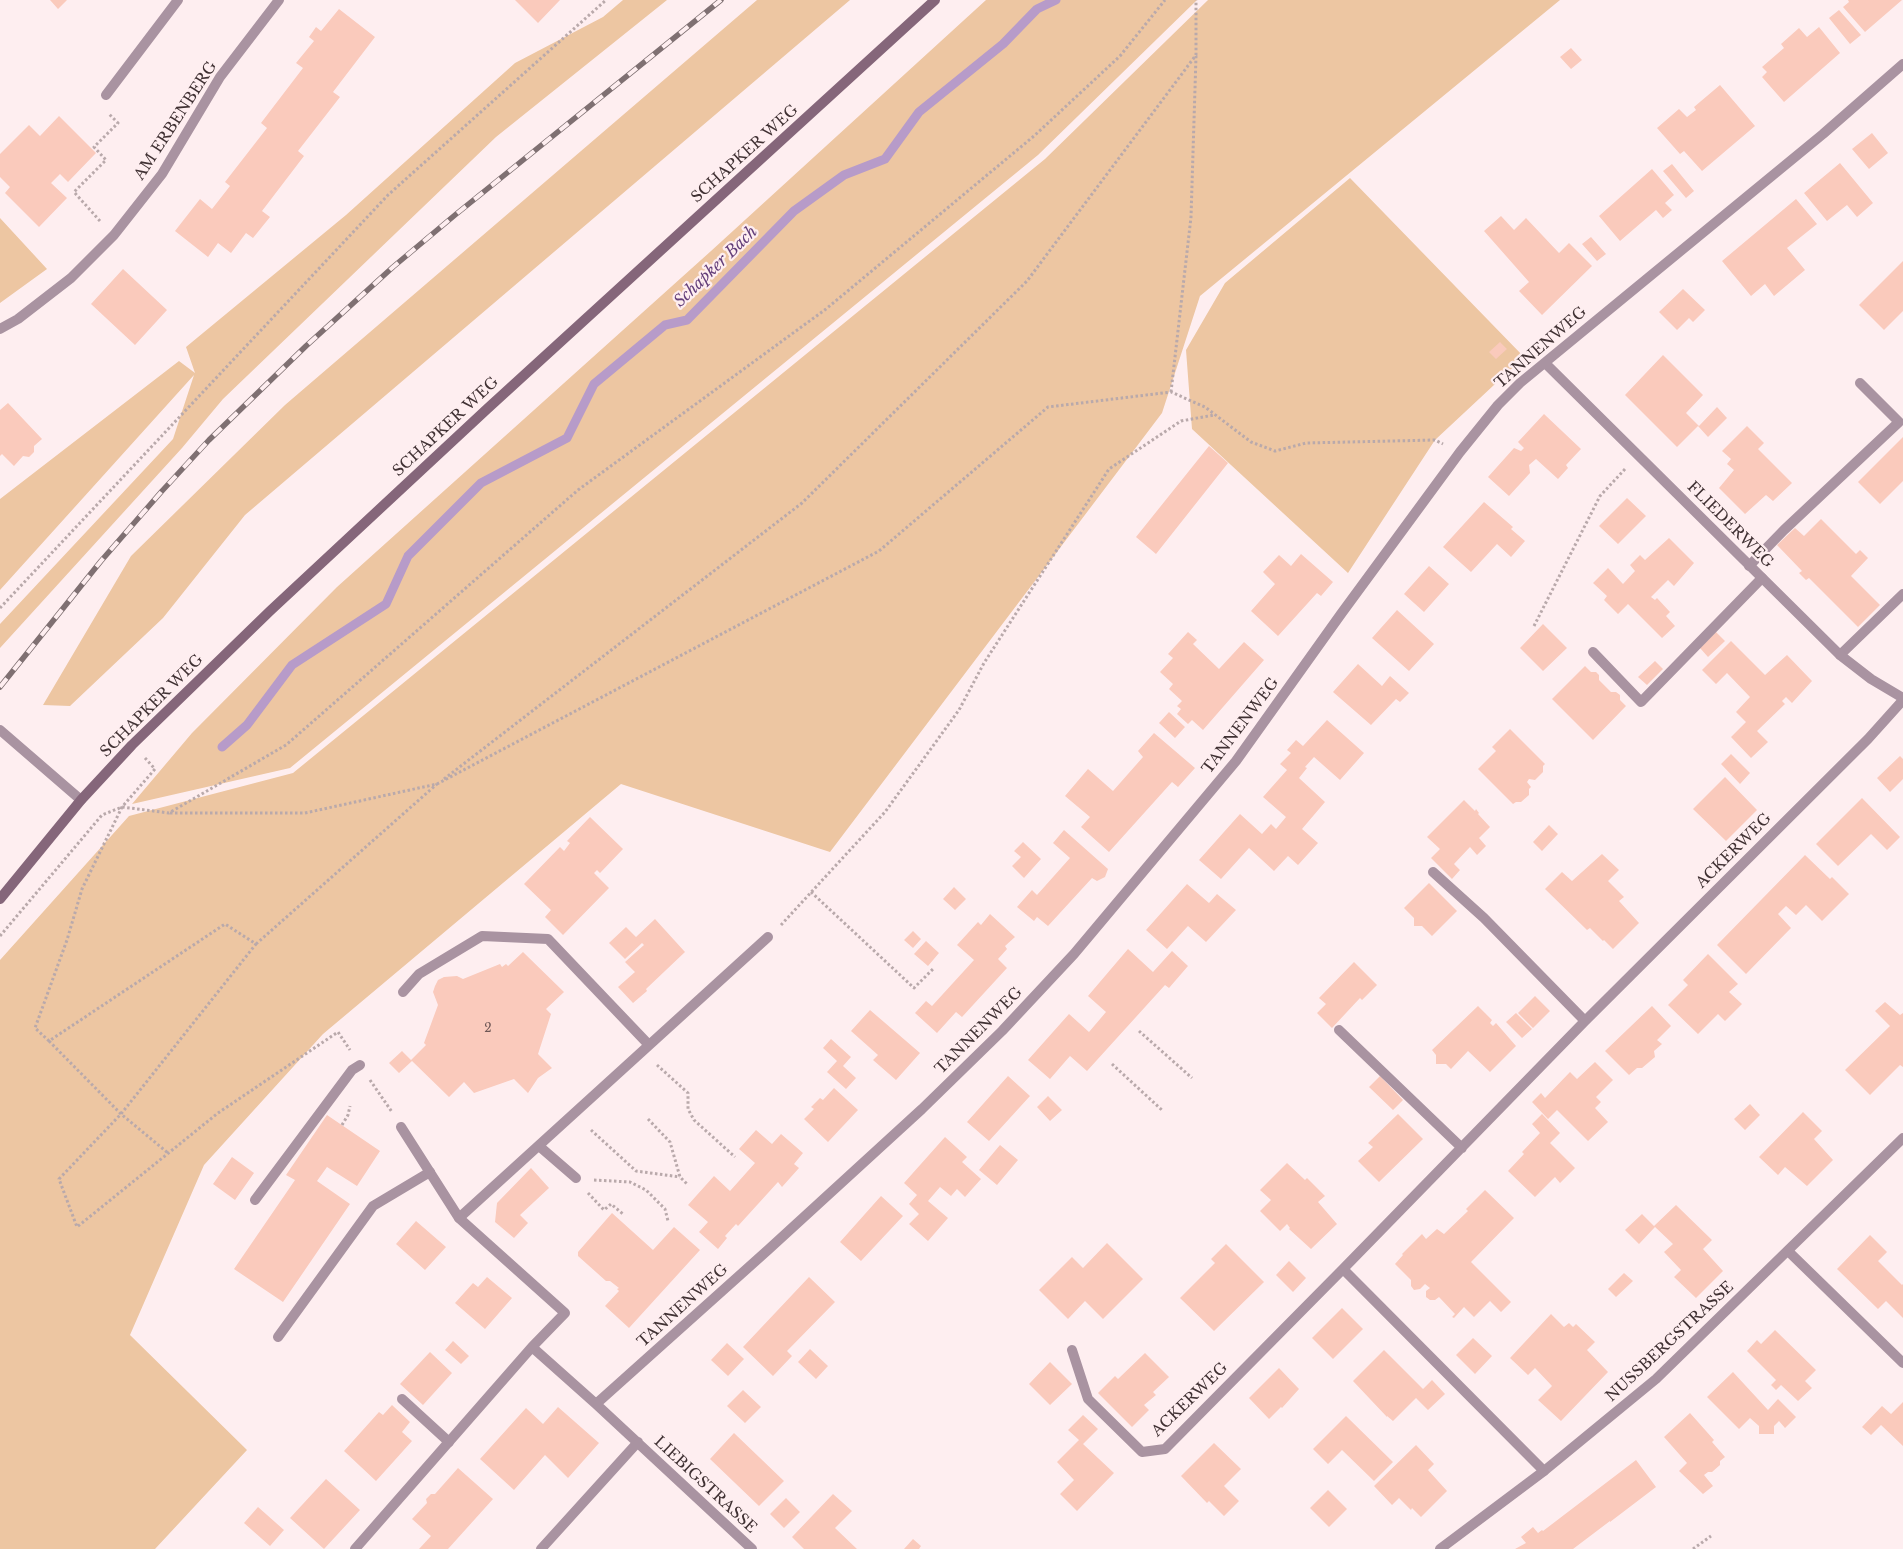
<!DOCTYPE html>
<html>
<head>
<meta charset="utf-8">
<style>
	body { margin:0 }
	canvas { display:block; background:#feeef0 }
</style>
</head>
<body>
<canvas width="1903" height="1549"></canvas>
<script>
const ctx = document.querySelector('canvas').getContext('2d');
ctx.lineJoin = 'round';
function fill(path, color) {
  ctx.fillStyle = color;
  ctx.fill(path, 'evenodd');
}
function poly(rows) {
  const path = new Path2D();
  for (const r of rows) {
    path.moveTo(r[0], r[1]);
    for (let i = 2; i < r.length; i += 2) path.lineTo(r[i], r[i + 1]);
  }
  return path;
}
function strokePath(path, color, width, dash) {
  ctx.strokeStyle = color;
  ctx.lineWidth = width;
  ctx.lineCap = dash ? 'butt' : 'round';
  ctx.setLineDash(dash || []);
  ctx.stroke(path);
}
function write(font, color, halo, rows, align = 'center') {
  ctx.font = font + ' "Libre Baskerville",serif';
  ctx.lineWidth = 4.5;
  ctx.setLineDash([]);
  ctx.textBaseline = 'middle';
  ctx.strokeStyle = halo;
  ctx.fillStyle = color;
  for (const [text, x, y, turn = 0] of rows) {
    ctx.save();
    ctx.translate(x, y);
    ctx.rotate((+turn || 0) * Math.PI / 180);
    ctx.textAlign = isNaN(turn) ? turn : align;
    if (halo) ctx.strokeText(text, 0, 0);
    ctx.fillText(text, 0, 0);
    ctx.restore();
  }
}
fill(poly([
	[623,0,667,0,496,137,223,399,182,448,0,648,0,624,173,439,194,375,0,590,0,499,179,361,195,373,186,347,346,215,515,63,603,17],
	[757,0,850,0,245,515,163,618,70,706,43,705,131,556,285,405],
	[986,0,1197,0,1038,155,290,768,132,804,192,733,337,587,711,251],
	[1208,0,1560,0,1200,296,1162,413,830,852,621,784,323,1034,204,1165,130,1335,247,1450,155,1549,0,1549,0,960,129,816,293,773,1045,159],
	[1350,178,1524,357,1435,440,1348,573,1192,429,1186,350,1225,283],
	[0,218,47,269,0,303]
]), '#edc6a2');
strokePath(poly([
	[222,747,247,725,292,665,386,604,408,556,481,483,567,438,594,384,665,325,687,320,794,211,844,175,885,159,919,112,1003,44,1037,9,1056,0]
]), '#b79bc9', 9);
fill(poly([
	[50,0,67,0,58,9],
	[515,0,560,0,538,23],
	[1848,0,1902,0,1865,32,1843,7,1849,2],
	[339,9,375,37,333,92,340,97,298,151,304,156,262,211,270,217,253,238,246,233,231,253,218,243,208,257,175,231,200,199,212,209,230,186,225,182,267,128,261,123,303,68,296,63,314,41,309,37,316,27,321,31],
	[1839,10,1861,35,1850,44,1829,18],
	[1819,27,1840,53,1784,102,1762,77,1767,72,1762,67,1784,48,1781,44,1799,28,1807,37],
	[1571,48,1582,60,1571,69,1560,57],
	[1720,85,1755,126,1702,171,1684,151,1680,154,1657,128,1679,109,1687,117,1696,110,1694,107],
	[59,116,96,153,68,182,60,174,51,183,67,198,39,227,5,193,10,187,0,177,0,154,29,125,40,136],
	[1872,133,1888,153,1869,169,1852,149],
	[1840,163,1873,203,1857,217,1847,205,1827,221,1804,193],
	[1672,164,1694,191,1686,198,1663,171],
	[1652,169,1674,195,1665,203,1672,210,1663,218,1656,210,1620,241,1599,216],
	[1796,199,1817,224,1787,248,1805,270,1774,296,1765,284,1751,296,1722,261],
	[1501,216,1514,230,1526,218,1559,253,1569,243,1592,266,1542,315,1519,291,1529,282,1484,231],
	[1591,237,1606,254,1597,261,1582,244],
	[1903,261,1903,311,1884,330,1859,305],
	[123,269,167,310,135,345,91,304],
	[1683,289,1705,310,1693,322,1689,318,1677,330,1659,312],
	[1500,342,1507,349,1496,359,1489,352],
	[1663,355,1703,395,1686,413,1699,426,1717,407,1727,418,1708,437,1698,426,1677,447,1625,395],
	[8,403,42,439,34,446,34,452,29,457,23,456,14,466,2,454,0,456,0,410],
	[1544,414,1581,449,1566,465,1568,468,1558,479,1536,459,1529,465,1530,473,1509,496,1488,477,1514,448,1521,451,1524,448,1518,442],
	[1747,426,1764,443,1758,449,1792,483,1773,501,1766,495,1745,514,1719,488,1734,470,1727,464,1731,459,1722,451],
	[1903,437,1903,481,1880,504,1858,482],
	[1209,446,1228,463,1156,554,1136,537],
	[1627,498,1646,516,1618,544,1599,526],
	[1484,502,1513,527,1511,529,1525,541,1511,557,1497,544,1471,572,1443,547],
	[1821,519,1856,554,1860,550,1868,558,1851,576,1880,605,1858,627,1809,578,1806,580,1799,573,1802,571,1777,545,1795,528,1804,536],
	[1669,538,1694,563,1674,586,1668,580,1651,597,1655,600,1657,598,1670,612,1666,616,1675,626,1662,638,1628,604,1618,614,1604,600,1607,596,1593,583,1608,568,1623,584,1635,571,1630,565,1640,555,1645,560],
	[1301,554,1333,582,1321,596,1317,593,1278,636,1251,611,1275,584,1263,572,1279,555,1291,566],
	[1429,566,1449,584,1424,612,1404,594],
	[1397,610,1434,644,1409,671,1372,638],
	[1543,624,1567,648,1543,671,1520,648],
	[1188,632,1197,640,1193,644,1219,669,1244,642,1264,660,1203,730,1192,720,1188,724,1177,714,1181,709,1177,706,1182,701,1169,689,1173,684,1160,672,1173,658,1168,654],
	[1716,632,1725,641,1708,657,1700,648],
	[1731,641,1765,675,1787,655,1812,681,1792,703,1786,697,1782,701,1785,704,1757,731,1768,742,1751,758,1731,737,1746,722,1736,712,1750,697,1727,673,1716,684,1702,670],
	[1655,661,1663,669,1647,685,1638,677],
	[1358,664,1382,686,1390,676,1409,693,1400,702,1396,699,1371,725,1333,692],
	[1585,666,1591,672,1596,672,1599,675,1599,680,1611,692,1616,692,1620,695,1620,700,1626,706,1593,740,1552,699],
	[1169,712,1185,727,1175,738,1159,723],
	[1327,720,1364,753,1340,780,1314,757,1305,767,1307,768,1299,778,1325,802,1302,829,1318,843,1298,865,1288,856,1274,871,1249,848,1221,879,1199,860,1240,814,1262,834,1271,824,1276,829,1286,817,1263,797,1287,770,1280,764,1291,753,1287,750,1296,740,1303,746],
	[1510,729,1545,764,1543,766,1543,772,1535,780,1529,779,1527,782,1531,787,1529,789,1529,795,1521,802,1516,802,1513,804,1478,769,1496,751,1492,747],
	[1154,733,1195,768,1178,787,1172,782,1109,852,1081,827,1090,817,1065,796,1088,769,1113,791,1143,757,1138,751],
	[1731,754,1750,773,1740,784,1721,764],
	[1900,756,1903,759,1903,779,1890,792,1877,778],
	[1725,777,1757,810,1726,841,1693,809],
	[1862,798,1900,837,1887,850,1871,834,1838,866,1816,844],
	[1464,800,1475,811,1476,809,1479,813,1478,814,1490,827,1479,838,1486,846,1477,855,1470,847,1454,864,1460,870,1452,879,1431,858,1440,849,1427,837],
	[590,817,623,849,600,873,597,870,594,873,609,888,563,935,545,917,551,910,524,884,560,847,564,851,570,843,567,841],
	[1549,825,1558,834,1542,851,1533,842],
	[1064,830,1108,869,1105,877,1097,881,1092,878,1048,926,1037,917,1034,921,1017,907,1032,890,1037,895,1070,858,1053,843],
	[1023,842,1041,859,1024,878,1012,866,1021,857,1014,851],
	[1602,854,1619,870,1608,881,1624,897,1619,901,1639,923,1613,949,1604,940,1603,941,1590,928,1587,930,1545,889,1562,872,1572,881],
	[1805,855,1830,879,1832,877,1849,894,1822,921,1806,905,1796,915,1786,906,1778,914,1791,928,1746,974,1717,945],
	[1429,883,1457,911,1432,936,1422,926,1414,926,1414,918,1404,908],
	[1187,884,1209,903,1217,894,1236,910,1206,942,1188,926,1167,949,1146,930],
	[954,887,966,899,955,910,943,899],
	[990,914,1015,937,1005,946,1007,949,998,959,1007,968,962,1017,956,1012,937,1033,915,1013,926,1001,932,1006,974,960,957,945,978,922,981,925],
	[655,919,685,952,646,989,647,991,633,1003,618,987,635,972,625,962,644,945,642,943,625,959,609,943,626,927,636,937],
	[913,931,921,939,913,948,904,940],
	[926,941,939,953,928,966,914,954],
	[1128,949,1153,972,1172,951,1188,966,1169,988,1165,985,1087,1071,1070,1056,1050,1079,1028,1060,1069,1014,1089,1032,1106,1012,1088,996],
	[523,952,564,992,546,1009,551,1014,538,1054,552,1068,538,1078,528,1093,514,1079,474,1093,464,1082,449,1097,411,1060,426,1045,424,1043,438,1005,433,992,435,986,438,980,444,977,457,976,463,979,500,964,502,967,506,964,508,966],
	[1708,954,1738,984,1729,992,1742,1004,1725,1021,1718,1014,1698,1034,1668,1005,1688,985,1683,980],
	[1354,962,1377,985,1362,1000,1360,998,1332,1028,1317,1013,1326,1004,1319,998],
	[1535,996,1550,1011,1533,1028,1518,1013],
	[1885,1002,1900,1015,1903,1013,1903,1067,1900,1065,1870,1095,1845,1070,1890,1026,1875,1011],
	[1478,1006,1492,1020,1490,1023,1493,1026,1496,1023,1516,1046,1490,1072,1468,1051,1451,1069,1446,1064,1436,1064,1436,1055,1432,1050],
	[1652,1006,1671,1026,1657,1040,1662,1044,1654,1051,1655,1057,1642,1068,1637,1068,1629,1075,1605,1051],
	[870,1010,920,1053,896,1080,873,1060,878,1055,851,1031],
	[1516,1013,1532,1029,1522,1038,1506,1022],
	[831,1039,851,1057,843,1066,856,1078,846,1089,827,1072,837,1061,823,1048],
	[402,1051,412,1061,399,1073,389,1063],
	[1595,1062,1613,1080,1596,1097,1601,1102,1595,1108,1608,1122,1588,1141,1557,1110,1548,1119,1532,1102,1541,1093,1545,1098,1570,1072,1577,1079],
	[1008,1076,1030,1096,989,1141,967,1122],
	[1380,1076,1403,1100,1393,1110,1369,1087],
	[834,1088,858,1110,828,1142,804,1119,814,1109,811,1107,820,1098,823,1100],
	[1048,1096,1062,1110,1050,1121,1037,1107],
	[1750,1104,1760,1115,1745,1130,1734,1119],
	[1803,1112,1822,1131,1814,1139,1833,1160,1807,1186,1785,1167,1778,1175,1759,1157],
	[1398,1114,1423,1139,1379,1182,1358,1161,1373,1147,1368,1143],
	[1542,1114,1560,1133,1550,1143,1575,1168,1560,1183,1555,1177,1535,1197,1508,1171,1524,1154,1522,1152,1540,1133,1532,1124],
	[327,1115,380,1151,357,1186,327,1167,317,1181,350,1204,283,1302,234,1269,295,1180,286,1175],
	[756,1130,772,1144,781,1134,803,1153,794,1164,799,1168,782,1187,778,1182,738,1226,736,1224,725,1236,727,1238,718,1249,699,1232,708,1222,688,1205,714,1176,730,1191,755,1163,739,1149],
	[945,1137,967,1157,962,1162,981,1179,965,1197,957,1189,951,1196,940,1187,928,1201,948,1218,928,1241,909,1224,919,1214,909,1204,917,1195,904,1183],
	[1000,1145,1018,1160,997,1185,979,1170],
	[232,1157,254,1173,235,1200,213,1184],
	[1287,1163,1305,1180,1307,1178,1325,1196,1318,1202,1337,1224,1311,1249,1289,1229,1290,1228,1287,1224,1280,1231,1260,1211,1271,1200,1260,1190],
	[531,1168,549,1188,520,1215,528,1223,514,1238,495,1222,497,1203],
	[1485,1190,1514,1218,1471,1262,1511,1302,1501,1312,1490,1301,1474,1317,1464,1307,1454,1318,1452,1317,1455,1314,1439,1297,1435,1300,1430,1300,1426,1297,1426,1291,1430,1288,1425,1284,1420,1289,1414,1290,1411,1286,1411,1280,1395,1264,1403,1255,1402,1254,1422,1234,1426,1239,1437,1229,1444,1234,1468,1211,1466,1209],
	[881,1196,903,1216,861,1261,840,1242],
	[1676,1205,1712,1240,1703,1249,1723,1271,1696,1298,1674,1277,1681,1270,1664,1252,1673,1244,1654,1226],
	[612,1213,653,1250,674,1227,700,1250,629,1328,605,1306,619,1291,617,1289,619,1288,610,1281,606,1281,578,1256,578,1252],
	[1642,1214,1655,1227,1639,1244,1625,1230],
	[416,1221,446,1247,425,1270,396,1244],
	[1870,1235,1887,1252,1878,1261,1902,1285,1903,1284,1903,1318,1886,1301,1878,1309,1837,1269],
	[1107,1243,1143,1279,1103,1319,1085,1301,1068,1319,1039,1290,1072,1257,1083,1268],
	[1226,1244,1264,1282,1214,1331,1180,1298,1215,1263,1211,1259],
	[1289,1261,1306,1278,1293,1292,1276,1275],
	[1624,1273,1633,1281,1616,1297,1608,1289],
	[487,1277,512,1298,485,1329,455,1303,473,1283,478,1287],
	[809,1277,835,1302,787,1351,792,1356,773,1376,743,1347],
	[1342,1308,1363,1329,1333,1359,1312,1338],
	[1551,1314,1564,1327,1569,1323,1573,1327,1576,1324,1595,1342,1587,1350,1608,1372,1561,1421,1538,1400,1552,1386,1535,1368,1528,1375,1510,1358],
	[1775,1330,1816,1370,1805,1381,1812,1388,1798,1401,1781,1385,1776,1390,1771,1385,1776,1380,1747,1351,1757,1340,1761,1344],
	[1473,1338,1492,1356,1475,1374,1456,1355],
	[453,1341,469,1356,461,1364,445,1350],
	[727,1343,744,1359,728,1376,711,1360],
	[810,1349,828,1366,816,1379,798,1362],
	[1384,1350,1423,1389,1432,1380,1445,1394,1428,1410,1416,1398,1393,1421,1387,1416,1387,1417,1353,1381],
	[430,1352,452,1373,423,1405,400,1384],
	[1145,1353,1169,1377,1153,1392,1156,1395,1144,1405,1149,1410,1132,1427,1098,1393,1115,1376,1118,1379],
	[1050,1362,1072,1384,1050,1405,1029,1384],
	[1279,1368,1299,1389,1282,1408,1281,1407,1269,1419,1249,1398],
	[1733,1372,1768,1410,1778,1399,1796,1417,1785,1428,1779,1421,1774,1426,1774,1434,1759,1434,1759,1426,1750,1418,1739,1429,1707,1397],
	[743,1390,761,1407,745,1423,727,1406],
	[1903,1402,1903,1446,1881,1425,1871,1435,1862,1427,1882,1406,1891,1414],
	[392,1405,410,1422,402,1432,412,1441,376,1481,344,1451,379,1412,383,1415],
	[558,1407,599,1443,568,1478,545,1455,514,1490,480,1459,526,1408,543,1424],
	[1690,1413,1714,1440,1712,1442,1725,1457,1720,1461,1720,1465,1712,1472,1708,1472,1704,1475,1713,1486,1703,1494,1679,1471,1687,1463,1664,1437],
	[1083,1415,1098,1429,1083,1444,1114,1473,1077,1511,1060,1494,1074,1480,1057,1462,1079,1440,1068,1430],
	[1346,1416,1393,1462,1374,1481,1342,1450,1328,1464,1313,1449],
	[734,1433,784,1481,759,1506,710,1459],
	[1214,1443,1241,1469,1224,1486,1239,1501,1224,1516,1209,1501,1207,1503,1181,1476],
	[1416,1445,1434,1464,1428,1470,1447,1491,1421,1517,1412,1508,1411,1510,1399,1498,1392,1505,1374,1486],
	[1636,1460,1656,1487,1610,1522,1610,1521,1573,1549,1515,1549,1526,1543,1521,1537,1533,1527,1538,1533,1542,1530,1543,1531],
	[458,1468,493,1499,448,1549,419,1549,431,1536,412,1519,427,1503,426,1499,431,1494,435,1494],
	[326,1479,360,1510,324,1549,290,1518],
	[1328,1490,1347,1509,1329,1527,1310,1508],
	[833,1494,852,1511,835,1528,857,1549,804,1549,792,1537],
	[786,1498,800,1512,784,1528,770,1514],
	[258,1507,284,1530,270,1546,244,1523],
	[913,1539,921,1546,919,1549,904,1549]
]), '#facabc');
strokePath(poly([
	[100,221,74,192,106,160,94,147,118,123,109,114],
	[1171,392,1191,217,1196,56],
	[0,608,388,195,606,0],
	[1534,626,1600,496,1626,468],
	[145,758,155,769,122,807,82,889,67,940,35,1028,49,1041,225,924,256,944,121,1114,59,1179,77,1227,218,1113,338,1032,350,1050],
	[444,779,802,503,1027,281,1196,55,1196,0],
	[170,813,305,813,437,784,879,551,1048,407,1171,392,1205,407,1251,442,1275,451,1306,443,1435,440,1443,444],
	[811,892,914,988,934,968],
	[781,925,885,812,959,710,984,663,1109,469,1181,421,1214,415],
	[0,936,102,815,122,807,169,813,286,745,578,490,826,309,1034,136,1120,56,1165,0],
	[256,944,437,784],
	[1139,1031,1192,1078],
	[49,1041,121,1114,168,1153],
	[1112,1064,1163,1111],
	[657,1065,688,1093,688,1109,694,1120,735,1157],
	[370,1080,392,1112],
	[648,1119,670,1142,680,1177,688,1185],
	[342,1125,348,1115,350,1106],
	[591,1130,636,1171,680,1177],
	[594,1180,630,1182,646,1190,665,1209,668,1221],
	[588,1193,604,1210,611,1204,623,1214],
	[1693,1549,1711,1536]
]), '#b9a9ab', 3, [2.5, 2.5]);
strokePath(poly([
	[106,95,178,0],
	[1749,566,1784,530,1899,422,1860,383],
	[1593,652,1641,702,1762,578],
	[1840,655,1903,594],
	[1433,872,1484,918,1585,1021],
	[403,992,419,974,482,936,548,939,649,1045],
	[1339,1030,1462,1148],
	[539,1146,576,1178],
	[255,1200,352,1070,360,1065],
	[459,1218,768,937],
	[1788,1251,1903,1363],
	[278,1337,373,1206,430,1172],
	[1072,1350,1088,1399,1142,1452,1165,1449,1343,1269],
	[402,1399,449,1442],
	[1544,1471,1343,1269,1585,1021,1868,739,1903,700]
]), '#a993a1', 10);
strokePath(poly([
	[0,329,18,319,71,278,114,235,162,174,220,77,279,0],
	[1545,363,1840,655,1871,679,1903,698],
	[0,730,81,800],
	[532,1347,596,1404,752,1549],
	[596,1404,769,1249,922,1109,1002,1031,1074,954,1236,761,1341,614,1460,452,1498,405,1520,383,1823,134,1903,64],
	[355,1549,532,1347,565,1313,459,1218,401,1127],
	[541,1549,638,1442],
	[1440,1549,1544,1471,1656,1379,1903,1138]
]), '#a993a1', 10);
strokePath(poly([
	[0,899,81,800,132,745,270,611,487,409,935,0]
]), '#85667a', 10);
const rail = poly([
	[0,687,101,561,162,491,209,440,306,346,393,267,455,215,721,0]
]);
strokePath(rail, '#7f7072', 5.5);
strokePath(rail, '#feeef0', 4, [11]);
write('12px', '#6e5755', null, [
	["2",488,1029]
]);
write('15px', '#403133', '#feeef0', [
	["AM ERBENBERG",176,121,-57],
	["SCHAPKER WEG",745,154,-42],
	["TANNENWEG",1541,348,-41],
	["SCHAPKER WEG",446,427,-43],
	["FLIEDERWEG",1730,525,45],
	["SCHAPKER WEG",152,706,-45],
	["TANNENWEG",1241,726,-53],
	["ACKERWEG",1734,851,-45],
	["TANNENWEG",979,1031,-45],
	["TANNENWEG",683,1306,-42],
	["NUSSBERGSTRASSE",1670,1342,-43],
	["ACKERWEG",1190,1400,-44],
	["LIEBIGSTRASSE",705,1485,43]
]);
write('italic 16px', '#643f7a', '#feeef0', [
	["Schapker Bach",716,267,-44]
]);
</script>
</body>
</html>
